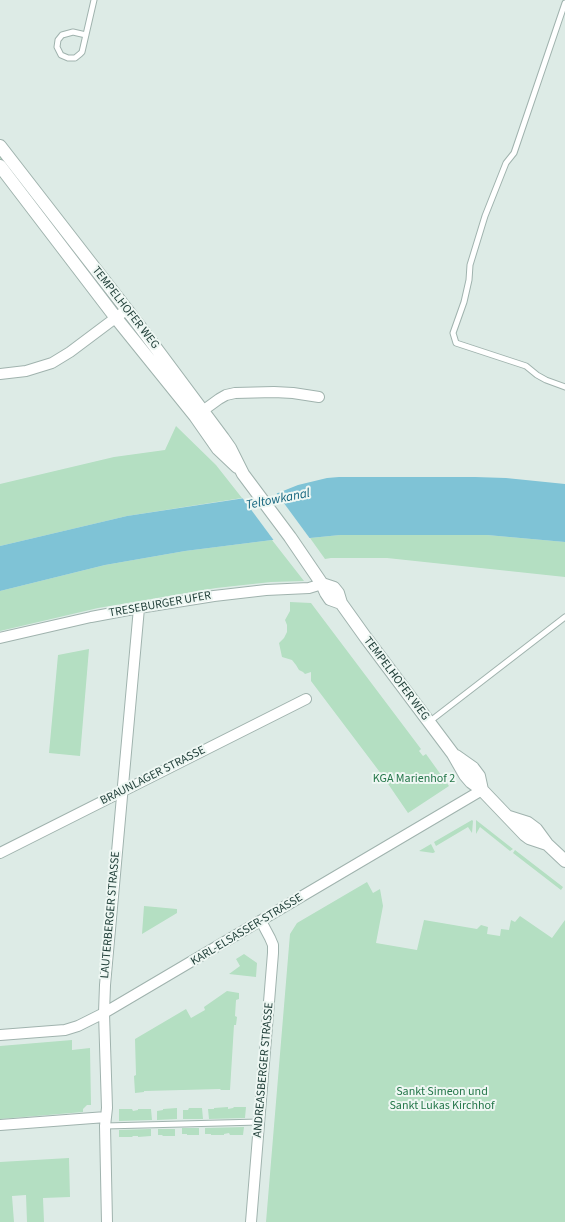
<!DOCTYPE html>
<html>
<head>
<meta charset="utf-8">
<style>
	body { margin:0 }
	canvas { display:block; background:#ddebe6 }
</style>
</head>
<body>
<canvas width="565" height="1222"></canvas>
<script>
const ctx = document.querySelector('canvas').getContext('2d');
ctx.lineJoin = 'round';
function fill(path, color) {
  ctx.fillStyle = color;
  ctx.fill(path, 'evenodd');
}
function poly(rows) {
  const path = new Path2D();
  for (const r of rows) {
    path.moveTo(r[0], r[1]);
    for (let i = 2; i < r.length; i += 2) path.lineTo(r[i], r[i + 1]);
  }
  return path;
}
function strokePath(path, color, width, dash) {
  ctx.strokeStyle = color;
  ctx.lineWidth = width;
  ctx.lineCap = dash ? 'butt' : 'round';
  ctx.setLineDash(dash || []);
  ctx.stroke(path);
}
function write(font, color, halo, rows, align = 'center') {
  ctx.font = font + ' "Source Sans 3",sans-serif';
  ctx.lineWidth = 4;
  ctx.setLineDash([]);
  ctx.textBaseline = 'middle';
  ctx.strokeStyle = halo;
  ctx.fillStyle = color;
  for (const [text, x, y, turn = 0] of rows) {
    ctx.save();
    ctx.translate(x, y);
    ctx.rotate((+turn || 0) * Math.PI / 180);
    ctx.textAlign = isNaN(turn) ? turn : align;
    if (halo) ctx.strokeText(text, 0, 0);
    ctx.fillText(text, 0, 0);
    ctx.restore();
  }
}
fill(poly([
	[0,151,112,297,108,299,0,159],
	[176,426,216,465,242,498,127,516,0,546,0,484,114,457,165,450],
	[340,535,487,535,565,542,565,577,387,558,331,558,325,559,310,538],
	[272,540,304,581,271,582,216,588,98,608,0,631,0,591,105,565,185,551],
	[290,602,311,603,421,749,419,751,423,756,426,754,449,786,408,813,382,775,311,681,311,672,305,674,303,672,299,670,296,665,292,660,282,657,279,643,284,638,287,632,287,625,285,620,290,611],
	[89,649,80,756,49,753,58,655],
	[472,820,473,821,472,833,468,827,436,846,434,842],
	[476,820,513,849,510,851,480,827,476,834],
	[431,844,435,852,433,853,419,851],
	[515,850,563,887,561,890,513,853],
	[367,882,373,893,380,889,383,906,376,943,417,950,424,920,477,929,481,925,488,927,487,934,500,936,501,929,509,930,511,920,515,922,520,916,552,938,565,920,565,1222,266,1222,290,934,297,923],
	[144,906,177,909,177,913,142,934],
	[244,954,257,963,256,977,229,974,240,966,236,959],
	[227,991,239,993,239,999,236,1000,235,1016,237,1017,236,1025,234,1025,230,1090,221,1090,220,1089,145,1091,144,1091,144,1092,135,1093,134,1076,136,1075,135,1039,186,1009,191,1018,205,1010,204,1007],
	[72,1040,72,1050,90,1048,91,1105,87,1105,83,1109,83,1112,0,1119,0,1046],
	[228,1107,228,1109,233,1108,234,1107,246,1107,245,1118,209,1119,208,1109,214,1109,214,1108],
	[177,1108,177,1119,157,1120,157,1111,163,1110,163,1109],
	[189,1108,202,1108,203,1119,183,1119,183,1110,188,1110],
	[119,1109,132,1109,133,1111,138,1110,138,1109,151,1109,152,1120,119,1121],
	[244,1127,243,1135,230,1135,229,1133,224,1134,224,1135,211,1135,211,1134,205,1134,205,1128],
	[182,1128,199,1128,199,1135,187,1135,187,1134,182,1134],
	[151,1129,151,1136,138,1137,138,1136,133,1136,132,1137,119,1137,119,1130],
	[158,1129,175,1129,175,1136,163,1136,162,1135,158,1135],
	[69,1158,70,1197,43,1198,44,1222,27,1222,26,1195,12,1196,14,1222,0,1222,0,1162]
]), '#b4dfc2');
fill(poly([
	[339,477,475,477,506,478,565,484,565,542,487,535,340,535,310,538,272,540,185,551,105,565,0,591,0,546,127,516,278,493,298,485,327,478]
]), '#7fc3d6');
fill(poly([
	[275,491,311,540,275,542,241,496]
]), '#ddebe6');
const service = poly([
	[565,3,514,153,506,163,485,216,470,265,469,280,464,302,453,333,456,343,526,366,537,375,546,380,565,387],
	[86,35,73,32,62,35,58,40,57,47,61,55,68,58,75,58,80,54,82,52,94,0],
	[429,722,565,617],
	[105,1126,259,1122]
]);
const minor = poly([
	[0,374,26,371,52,363,70,352,126,310],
	[197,415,219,399,226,395,235,393,274,392,293,393,319,397],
	[0,638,91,617,139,608,214,596,266,590,309,588,322,584],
	[0,853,306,699],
	[0,1035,65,1030,78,1026,104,1013,482,790],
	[0,1125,106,1117],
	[107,1222,105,1126,107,1108,104,1013,105,985,139,608],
	[251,1222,273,953,273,945,270,938,261,921]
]);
const tertiary = poly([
	[0,146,138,324,223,438,230,448,243,474,290,537,322,584,326,593,330,599,341,603],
	[0,166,116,318,195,416,218,449,237,467],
	[322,584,334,588,338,593,341,603,366,638,453,754,465,775,471,782,482,790,525,835,529,838,547,844],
	[456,756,473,768,479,776,482,790],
	[509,817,528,823,536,829,547,844,565,861]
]);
strokePath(service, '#a0b3ae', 7);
strokePath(minor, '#a0b3ae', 12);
strokePath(tertiary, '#a0b3ae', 14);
strokePath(service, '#fff', 5);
strokePath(minor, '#fff', 10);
strokePath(tertiary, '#fff', 12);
write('12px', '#1d3c36', '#eef7f3', [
	["TEMPELHOFER WEG",125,308,52],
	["TRESEBURGER UFER",160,605,-10],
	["TEMPELHOFER WEG",396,679,53],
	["BRAUNLAGER STRASSE",153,776,-27],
	["LAUTERBERGER STRASSE",111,915,-85],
	["KARL-ELSASSER-STRASSE",247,930,-31],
	["ANDREASBERGER STRASSE",264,1070,-85]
]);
write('12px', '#247649', '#eef7f3', [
	["KGA Marienhof 2",414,779],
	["Sankt Simeon und",442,1092],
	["Sankt Lukas Kirchhof",442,1106]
]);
write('italic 13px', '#13647d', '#eef7f3', [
	["Teltowkanal",278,500,-11]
]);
</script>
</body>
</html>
